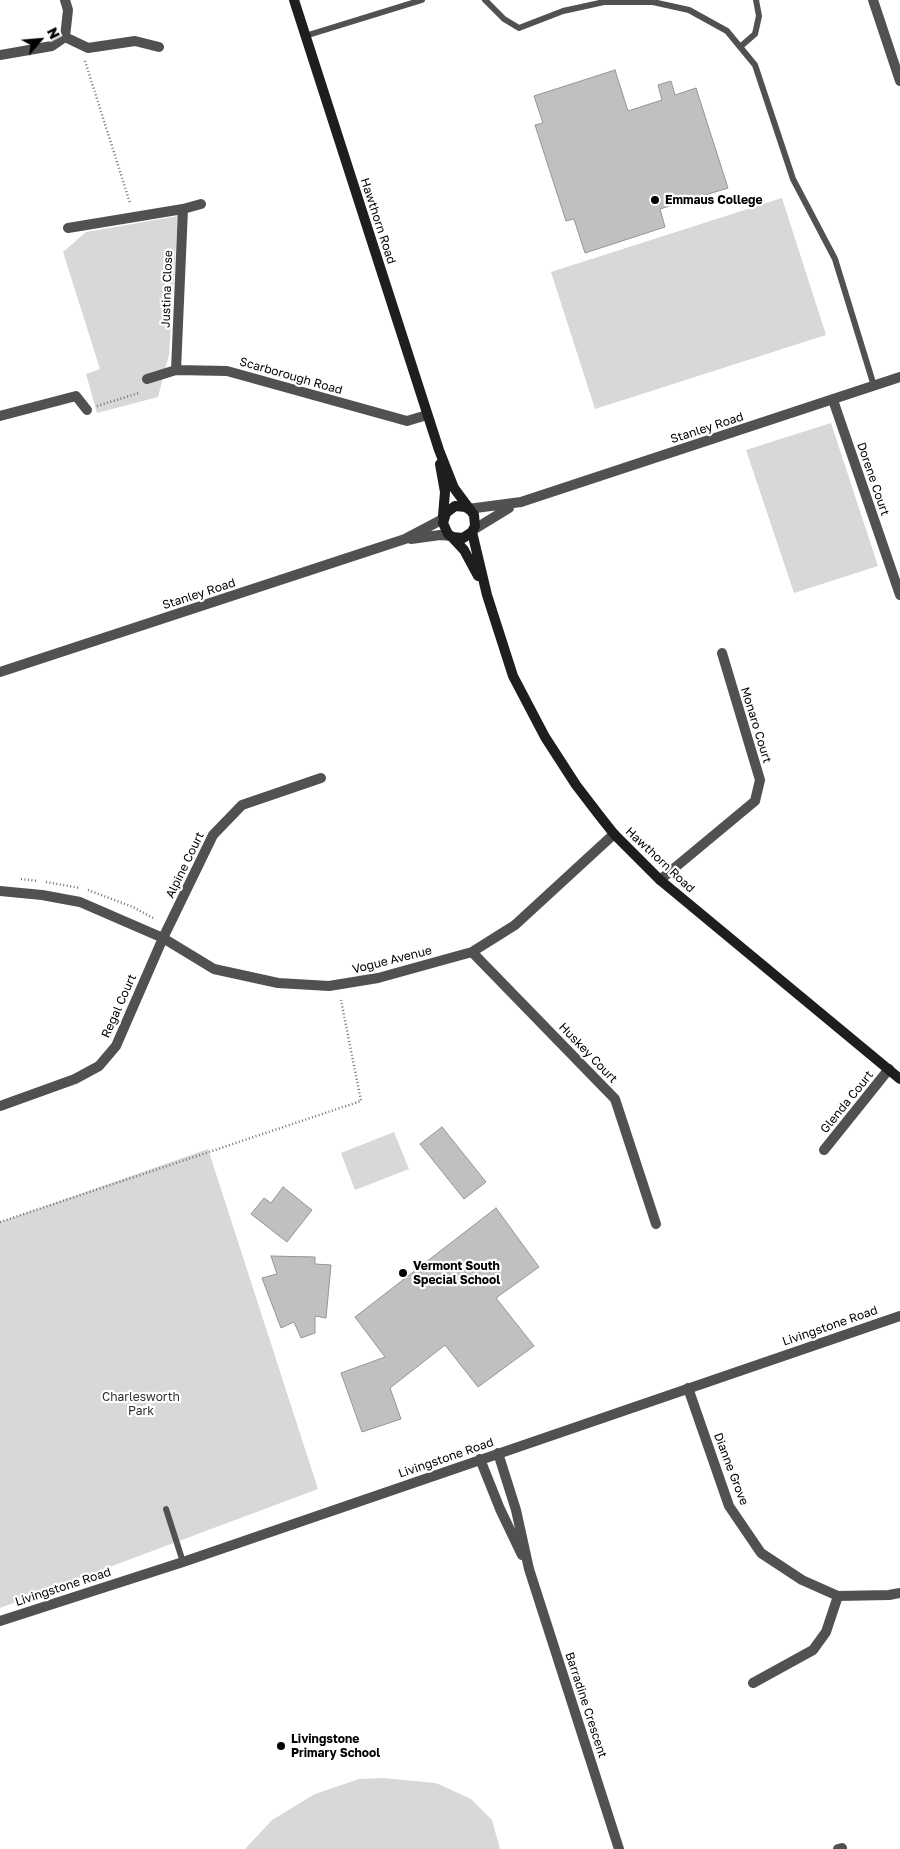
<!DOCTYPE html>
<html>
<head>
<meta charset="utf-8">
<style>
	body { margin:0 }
	#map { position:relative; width:900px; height:1849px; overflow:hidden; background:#fff; font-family:"Golos Text",sans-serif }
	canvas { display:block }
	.north { position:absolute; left:15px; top:15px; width:50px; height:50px; -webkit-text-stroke:4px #fff; paint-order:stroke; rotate:63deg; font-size:14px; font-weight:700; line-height:20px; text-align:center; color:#000 }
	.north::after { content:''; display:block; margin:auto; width:18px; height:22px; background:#000; clip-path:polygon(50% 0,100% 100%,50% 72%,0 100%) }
</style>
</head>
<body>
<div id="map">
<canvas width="900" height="1849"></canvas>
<div class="north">N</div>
</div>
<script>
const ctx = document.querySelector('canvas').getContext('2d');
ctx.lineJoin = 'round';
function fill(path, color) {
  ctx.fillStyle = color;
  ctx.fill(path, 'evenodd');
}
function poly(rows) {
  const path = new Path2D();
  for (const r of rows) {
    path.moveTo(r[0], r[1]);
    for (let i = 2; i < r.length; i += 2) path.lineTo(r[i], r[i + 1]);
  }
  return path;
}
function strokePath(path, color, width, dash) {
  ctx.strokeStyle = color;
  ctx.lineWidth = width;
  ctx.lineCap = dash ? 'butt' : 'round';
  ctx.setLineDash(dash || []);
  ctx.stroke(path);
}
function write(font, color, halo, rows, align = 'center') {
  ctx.font = font + ' "Golos Text",sans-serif';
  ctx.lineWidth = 4.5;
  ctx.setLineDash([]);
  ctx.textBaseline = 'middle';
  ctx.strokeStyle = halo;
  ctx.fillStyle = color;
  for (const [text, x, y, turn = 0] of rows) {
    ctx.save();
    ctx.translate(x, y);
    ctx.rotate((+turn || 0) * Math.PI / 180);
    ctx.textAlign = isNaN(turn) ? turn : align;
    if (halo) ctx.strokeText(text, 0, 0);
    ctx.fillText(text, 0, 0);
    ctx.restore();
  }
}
fill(poly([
	[782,198,826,335,595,409,551,272],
	[178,216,169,355,158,397,97,413,86,374,100,369,63,252,86,232],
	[831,423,878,566,794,593,746,450],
	[394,1132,409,1169,355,1190,341,1153],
	[208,1149,318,1489,0,1608,0,1222],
	[383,1778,436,1783,471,1799,492,1820,500,1849,245,1849,272,1820,315,1794,359,1779]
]), '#d8d8d8');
const building = poly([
	[615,70,628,111,662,100,658,85,671,81,675,95,696,88,728,188,660,209,665,227,585,253,574,219,566,221,535,125,543,123,534,96,615,70],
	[442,1127,486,1182,464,1199,420,1144,442,1127],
	[283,1187,312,1210,287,1242,251,1214,264,1198,271,1203,283,1187],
	[496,1208,539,1267,496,1298,534,1346,478,1387,445,1345,390,1388,401,1419,362,1432,341,1373,385,1357,355,1317,496,1208],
	[271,1256,315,1257,315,1264,331,1265,326,1318,315,1316,315,1333,301,1338,294,1322,281,1328,262,1278,277,1274,271,1256]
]);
fill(building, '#c0c0c0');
strokePath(building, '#959595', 1);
strokePath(poly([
	[85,61,130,203],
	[97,406,139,393],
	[21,879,38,881],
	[46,882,80,888],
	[88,890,133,907,155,919],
	[0,1222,361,1101,341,1000]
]), '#737373', 2.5, [1, 2.5]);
strokePath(poly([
	[485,0,504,19,519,28,563,11,604,2,653,2,689,10,727,31,755,65,793,179,835,259,874,386],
	[305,36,422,0],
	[740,47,755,34,759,16,756,0],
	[166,1509,183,1562]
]), '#515151', 6);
strokePath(poly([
	[873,0,900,81],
	[65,37,88,48,135,41,159,47],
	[0,55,52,46,65,37,68,10,65,0],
	[183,209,201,204],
	[68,228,183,209,176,370],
	[147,379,176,370,227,371,407,421,427,415],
	[833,400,900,595],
	[0,416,76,396,87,410],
	[468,509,521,502,900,377],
	[473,530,509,508],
	[411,539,440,535,451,536],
	[0,672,405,539,443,519],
	[660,880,755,801,760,780,722,653],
	[0,891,42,895,80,902,163,938,214,969,278,983,329,986,378,978,472,952,515,925,614,834],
	[472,952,615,1099,656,1224],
	[0,1106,75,1079,99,1066,116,1046,163,938,213,835,242,805,321,778],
	[824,1150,889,1069],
	[688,1388,729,1506,761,1553,802,1580,838,1596,889,1595,900,1593],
	[498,1453,516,1510,529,1569,619,1849],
	[480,1459,500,1509,522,1555],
	[0,1621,183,1562,900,1316],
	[753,1683,813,1650,826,1632,838,1596],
	[838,1849,842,1848]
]), '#515151', 10);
strokePath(poly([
	[294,0,439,450,454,488,474,515,475,526,472,532,463,538,452,537,448,534,443,523,446,513,455,506,466,507],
	[440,464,445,492,443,516],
	[472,532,487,595,513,676,545,737,576,785,599,815,614,834,660,880,900,1079],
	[452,537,464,550,478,576]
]), '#1e1e1e', 10);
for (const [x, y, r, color] of [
	[655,200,5,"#000"],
	[403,1273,5,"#000"],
	[281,1746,5,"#000"]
]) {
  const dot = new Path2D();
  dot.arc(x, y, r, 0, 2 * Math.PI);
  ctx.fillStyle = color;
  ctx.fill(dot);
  strokePath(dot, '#fff', 2);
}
write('bold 12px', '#000', '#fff', [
	["Emmaus College",665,200],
	["Vermont South",413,1266],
	["Special School",413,1280],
	["Livingstone",291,1739],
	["Primary School",291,1753]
], 'left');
write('12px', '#000', '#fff', [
	["Hawthorn Road",378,221,72],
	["Justina Close",167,289,-88],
	["Scarborough Road",291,376,16],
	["Stanley Road",707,428,-18],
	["Dorene Court",873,479,71],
	["Stanley Road",199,594,-18],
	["Monaro Court",756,725,73],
	["Hawthorn Road",660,860,43],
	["Alpine Court",185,865,-64],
	["Vogue Avenue",392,960,-14],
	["Regal Court",119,1006,-66],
	["Huskey Court",588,1053,46],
	["Glenda Court",847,1102,-51],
	["Livingstone Road",830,1326,-19],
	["Livingstone Road",446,1458,-19],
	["Dianne Grove",731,1469,69],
	["Livingstone Road",63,1587,-18],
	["Barradine Crescent",586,1705,72]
]);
write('12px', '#2f2f2f', '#fff', [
	["Charlesworth",141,1397],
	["Park",141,1411]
]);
</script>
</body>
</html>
